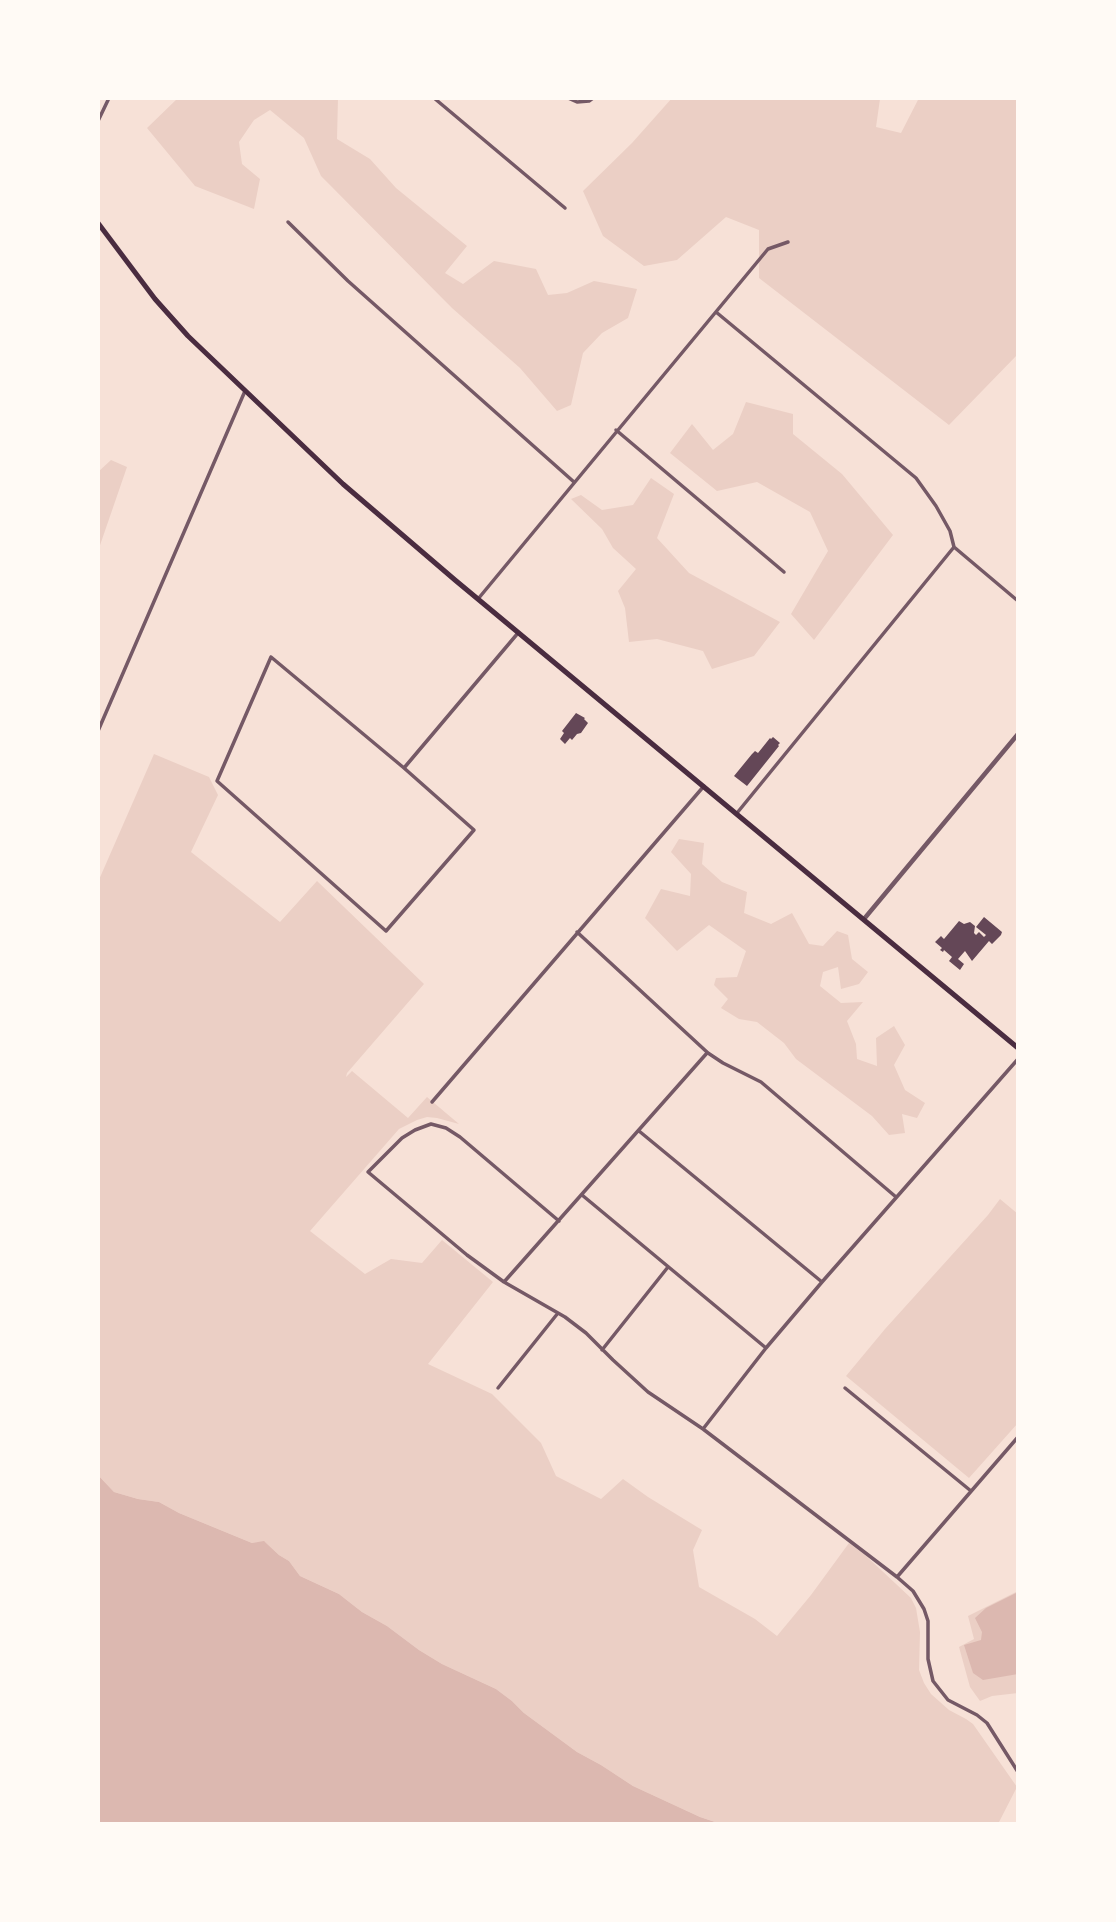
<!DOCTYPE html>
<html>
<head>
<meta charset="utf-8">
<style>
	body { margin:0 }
	#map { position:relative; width:1116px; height:1922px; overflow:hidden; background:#f7e1d7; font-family:Signika,sans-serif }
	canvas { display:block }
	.frame { position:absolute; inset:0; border:100px solid #fffaf5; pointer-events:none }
</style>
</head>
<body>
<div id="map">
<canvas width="1116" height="1922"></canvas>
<div class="frame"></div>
</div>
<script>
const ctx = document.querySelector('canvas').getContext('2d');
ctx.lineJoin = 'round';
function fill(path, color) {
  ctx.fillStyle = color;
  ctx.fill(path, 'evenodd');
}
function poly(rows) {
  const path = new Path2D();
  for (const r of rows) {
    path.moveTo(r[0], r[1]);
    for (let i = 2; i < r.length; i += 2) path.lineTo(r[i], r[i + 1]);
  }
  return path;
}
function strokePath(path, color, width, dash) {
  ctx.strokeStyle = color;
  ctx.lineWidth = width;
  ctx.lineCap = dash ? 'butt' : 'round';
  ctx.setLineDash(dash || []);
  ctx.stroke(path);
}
fill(poly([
	[178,98,338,98,337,139,370,159,396,188,467,246,445,273,463,284,494,261,536,269,548,295,567,293,594,281,637,289,628,318,602,333,583,353,571,405,557,411,520,368,452,308,321,176,304,138,270,110,254,120,239,142,242,164,260,179,254,209,195,186,147,128],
	[672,98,879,98,880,99,876,127,901,133,919,98,1018,98,1018,354,949,425,759,278,759,230,726,217,677,260,644,266,603,236,583,191,632,143],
	[746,402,793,414,793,434,842,474,893,535,814,640,791,614,828,551,810,512,757,482,717,491,670,453,692,424,713,450,733,434],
	[111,460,127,467,98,551,98,472],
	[651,478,674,494,657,538,689,573,780,622,754,656,712,669,703,651,657,639,629,642,625,608,618,591,636,569,613,548,602,529,571,499,581,495,602,510,633,505],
	[154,754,209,777,218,795,191,852,280,922,317,881,424,984,347,1073,346,1077,352,1071,408,1118,427,1097,459,1124,437,1118,427,1117,417,1120,399,1129,310,1231,365,1274,391,1259,422,1263,442,1240,493,1282,428,1364,492,1394,541,1443,556,1476,601,1499,623,1479,648,1497,702,1530,693,1550,699,1587,755,1619,777,1636,811,1595,849,1543,865,1555,911,1598,916,1608,920,1632,919,1670,924,1683,931,1694,949,1710,966,1719,973,1724,1017,1787,998,1824,721,1824,700,1817,633,1786,601,1765,577,1752,524,1713,512,1701,496,1689,442,1664,419,1650,387,1626,362,1612,339,1594,300,1576,289,1561,279,1555,265,1542,252,1543,179,1513,159,1502,138,1499,114,1492,98,1475,98,882],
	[679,839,704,843,702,864,722,882,747,892,744,913,771,924,792,913,809,944,823,946,837,931,848,935,852,959,868,972,859,984,841,989,838,967,823,972,820,986,841,1003,863,1002,847,1021,856,1044,857,1059,877,1066,876,1038,894,1026,905,1045,894,1065,905,1090,925,1103,917,1118,902,1114,905,1133,889,1135,872,1116,796,1059,784,1043,757,1022,739,1019,721,1008,728,999,714,985,716,978,737,977,746,951,709,925,677,951,645,918,661,889,690,896,691,874,671,852],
	[1000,1199,1018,1214,1018,1423,969,1478,846,1376,885,1329,988,1215],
	[1018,1591,1018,1693,992,1696,980,1701,970,1687,959,1647,974,1639,968,1616]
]), '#ebcfc5');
fill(poly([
	[98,1475,114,1492,138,1499,159,1502,179,1513,252,1543,264,1541,279,1555,289,1561,300,1576,339,1594,362,1612,387,1626,419,1650,442,1664,496,1689,512,1701,524,1713,577,1752,601,1765,633,1786,700,1817,721,1824,98,1824],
	[1018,1592,1018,1674,983,1680,973,1673,964,1645,981,1640,982,1632,975,1618,986,1608]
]), '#dcb8b0');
fill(poly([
	[576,713,585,718,584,719,588,723,581,733,577,734,572,740,570,738,565,744,560,739,564,733,562,731],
	[773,737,780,743,778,745,779,746,747,786,734,776,752,754,755,751,758,753,770,738,771,739],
	[984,917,1002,932,1001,935,992,944,989,941,972,961,965,951,958,959,964,964,960,970,949,961,952,957,944,950,943,952,940,950,942,948,935,942,941,936,944,939,959,921,964,924,970,922,975,926,974,933,976,935,979,932,984,937,986,935,976,927]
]), '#644757');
strokePath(poly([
	[434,98,565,208],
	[568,98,577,102,589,101,593,98],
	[98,121,109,98],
	[288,222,348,281,574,482],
	[716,312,916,478,936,506,950,531,954,547],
	[616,430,784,572],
	[954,547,1018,601],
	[478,599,768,249,788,242],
	[271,657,404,768,474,830,386,931,217,781,271,657],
	[98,731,245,391],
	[404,768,518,633],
	[737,813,954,547],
	[577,932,708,1053,723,1063,761,1082,896,1197],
	[432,1102,704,786],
	[639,1131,822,1282],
	[582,1195,766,1348],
	[559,1221,460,1137,446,1128,431,1124,415,1130,402,1138,368,1172,467,1255,504,1282,565,1317,586,1333,613,1360,648,1392,703,1429,897,1577,913,1591,924,1609,928,1621,928,1659,933,1681,948,1700,977,1715,987,1723,1018,1772],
	[504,1282,707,1053],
	[602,1350,668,1267],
	[498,1388,558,1313],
	[845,1388,971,1491],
	[703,1429,766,1348,822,1282,1018,1059],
	[897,1577,1018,1437]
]), '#755966', 3.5);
strokePath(poly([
	[864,919,1018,734]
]), '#755966', 4.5);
strokePath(poly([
	[98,223,155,299,188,336,343,484,455,580,1018,1048]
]), '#4a2c40', 5);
</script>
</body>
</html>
